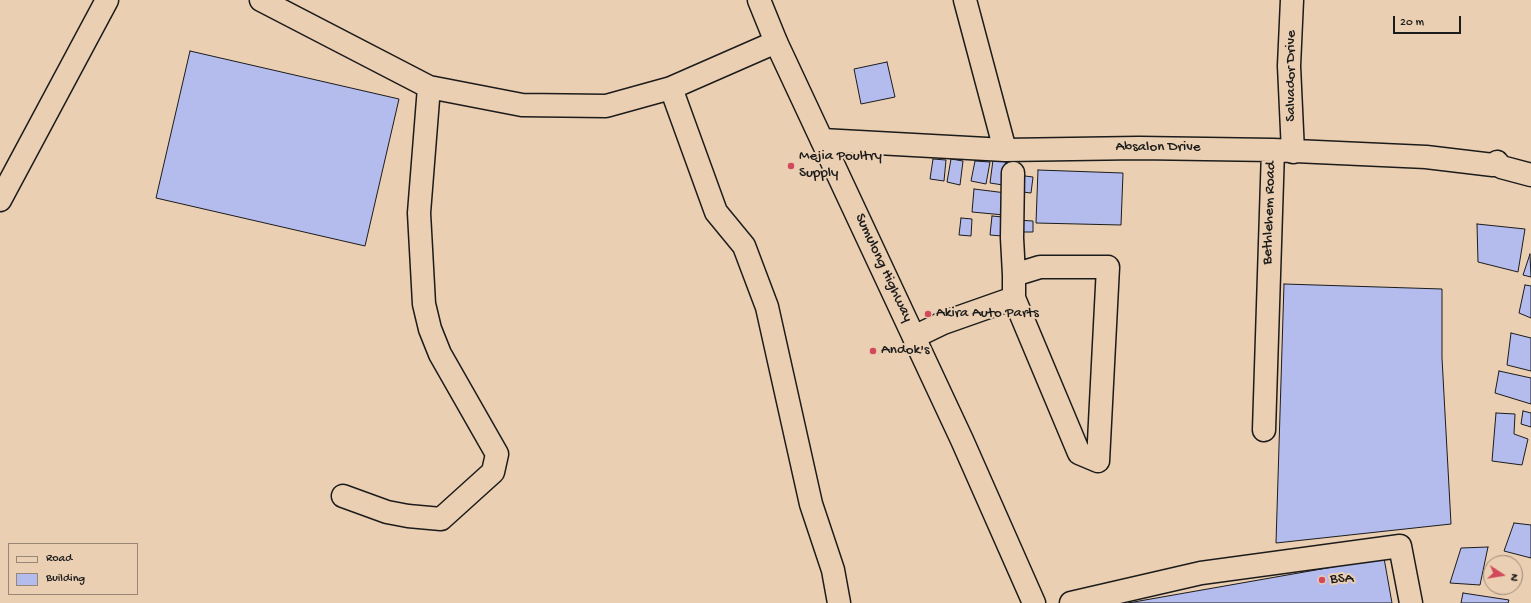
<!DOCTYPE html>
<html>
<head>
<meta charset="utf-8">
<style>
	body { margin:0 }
	#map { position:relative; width:1531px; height:603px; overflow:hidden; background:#ebcfb2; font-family:"Gochi Hand",sans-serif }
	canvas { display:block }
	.legend { position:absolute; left:8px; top:543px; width:130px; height:52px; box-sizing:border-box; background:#ebcfb2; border:1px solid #988776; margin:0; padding:5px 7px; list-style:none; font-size:12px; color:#1c1c1c }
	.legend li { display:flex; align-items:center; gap:8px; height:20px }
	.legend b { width:20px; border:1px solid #988776 }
	.north { position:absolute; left:1483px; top:555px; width:40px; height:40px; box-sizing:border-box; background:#ebcfb2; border:1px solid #988776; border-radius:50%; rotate:102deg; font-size:11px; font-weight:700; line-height:16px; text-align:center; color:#1c1c1c }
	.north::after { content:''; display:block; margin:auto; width:14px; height:18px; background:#d1495b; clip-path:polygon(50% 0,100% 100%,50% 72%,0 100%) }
	.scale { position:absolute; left:1393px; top:16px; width:68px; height:18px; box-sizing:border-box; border:2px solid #1c1c1c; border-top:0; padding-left:5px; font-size:12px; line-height:14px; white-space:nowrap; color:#1c1c1c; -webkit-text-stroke:3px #ebcfb2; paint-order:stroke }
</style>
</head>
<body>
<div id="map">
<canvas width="1531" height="603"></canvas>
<ul class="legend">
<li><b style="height:5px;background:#ebcfb2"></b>Road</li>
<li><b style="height:11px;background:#b4bbed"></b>Building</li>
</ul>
<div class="north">N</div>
<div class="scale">20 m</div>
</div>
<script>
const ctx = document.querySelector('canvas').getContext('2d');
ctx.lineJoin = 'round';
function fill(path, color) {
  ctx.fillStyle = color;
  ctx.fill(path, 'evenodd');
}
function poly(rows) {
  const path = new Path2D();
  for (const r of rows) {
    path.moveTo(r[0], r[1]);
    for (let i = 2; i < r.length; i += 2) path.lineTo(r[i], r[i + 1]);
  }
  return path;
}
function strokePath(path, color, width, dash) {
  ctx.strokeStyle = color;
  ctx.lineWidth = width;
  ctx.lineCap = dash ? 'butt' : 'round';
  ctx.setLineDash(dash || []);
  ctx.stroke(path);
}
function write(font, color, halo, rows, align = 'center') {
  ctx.font = font + ' "Gochi Hand",sans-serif';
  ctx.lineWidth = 4;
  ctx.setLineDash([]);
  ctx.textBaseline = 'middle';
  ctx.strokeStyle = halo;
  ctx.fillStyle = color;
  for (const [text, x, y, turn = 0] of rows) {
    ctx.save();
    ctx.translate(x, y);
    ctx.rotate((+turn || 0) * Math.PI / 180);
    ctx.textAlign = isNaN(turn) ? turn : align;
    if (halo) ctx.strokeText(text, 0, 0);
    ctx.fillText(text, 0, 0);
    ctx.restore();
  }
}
const building = poly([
	[190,51,399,99,365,246,156,198,190,51],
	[887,62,895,97,861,104,854,69,887,62],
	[933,159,946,160,944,181,930,179,933,159],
	[951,159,963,161,960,185,947,182,951,159],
	[993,160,1006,162,1003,185,990,183,993,160],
	[975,161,990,162,986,184,971,181,975,161],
	[1038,170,1123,173,1121,225,1036,223,1038,170],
	[1017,175,1033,177,1031,193,1014,191,1017,175],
	[974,189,1006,193,1004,215,972,212,974,189],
	[992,216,1003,217,1002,236,990,235,992,216],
	[961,218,972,219,971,236,959,235,961,218],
	[1016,220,1033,221,1033,232,1016,232,1016,220],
	[1477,224,1525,229,1518,272,1478,262,1477,224],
	[1530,254,1531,277,1523,275,1530,254],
	[1284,284,1442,289,1442,358,1451,524,1276,543,1284,284],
	[1525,285,1531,286,1531,318,1519,313,1525,285],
	[1511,333,1531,338,1531,371,1507,365,1511,333],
	[1499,371,1531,378,1531,404,1495,393,1499,371],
	[1523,411,1531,413,1531,427,1521,424,1523,411],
	[1496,413,1515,414,1514,434,1528,439,1522,465,1492,461,1496,413],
	[1514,523,1531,525,1531,558,1504,551,1514,523],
	[1488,547,1480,585,1450,583,1461,548,1488,547],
	[1384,558,1392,603,1128,603,1384,558],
	[1463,593,1509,600,1508,603,1461,603,1463,593]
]);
fill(building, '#b4bbed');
strokePath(building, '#1c1c1c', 1);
const minor = poly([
	[261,0,429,87,522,105,606,106,671,88,776,42],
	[965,0,1005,150],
	[1292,0,1289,66,1293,152],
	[671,88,716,212,744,246,767,307,811,504,833,570,839,603],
	[822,140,1005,150,1139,148,1273,150,1426,157,1493,165,1497,162,1501,167,1531,175],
	[1013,173,1012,238,1014,275,1014,298,1079,453,1098,461,1108,267,1040,267,1014,275],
	[0,200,107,0],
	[914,337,943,323,1014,298],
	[1264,430,1273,150],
	[343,496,387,512,408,516,441,519,493,472,497,454,440,354,430,329,424,304,419,213,429,87],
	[1071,603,1201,573,1400,546,1411,603]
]);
const major = poly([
	[759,0,776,42,962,440,1034,603]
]);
strokePath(minor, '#1c1c1c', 25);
strokePath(major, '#1c1c1c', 25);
strokePath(minor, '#ebcfb2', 22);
strokePath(major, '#ebcfb2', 22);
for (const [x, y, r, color] of [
	[791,166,4,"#d1495b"],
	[928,314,4,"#d1495b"],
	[873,351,4,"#d1495b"],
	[1322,580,4,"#d1495b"]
]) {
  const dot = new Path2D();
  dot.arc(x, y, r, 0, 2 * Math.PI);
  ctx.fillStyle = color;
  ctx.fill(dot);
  strokePath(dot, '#ebcfb2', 1.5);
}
write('15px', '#1c1c1c', '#ebcfb2', [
	["Salvador Drive",1292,76,-90],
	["Absalon Drive",1158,148],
	["Bethlehem Road",1270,213,-88],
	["Sumulong Highway",883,268,65]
]);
write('15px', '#1c1c1c', '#ebcfb2', [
	["Mejia Poultry",799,157],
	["Supply",799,174],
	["Akira Auto Parts",936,314],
	["Andok's",881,351],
	["BSA",1330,580]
], 'left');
</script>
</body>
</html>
